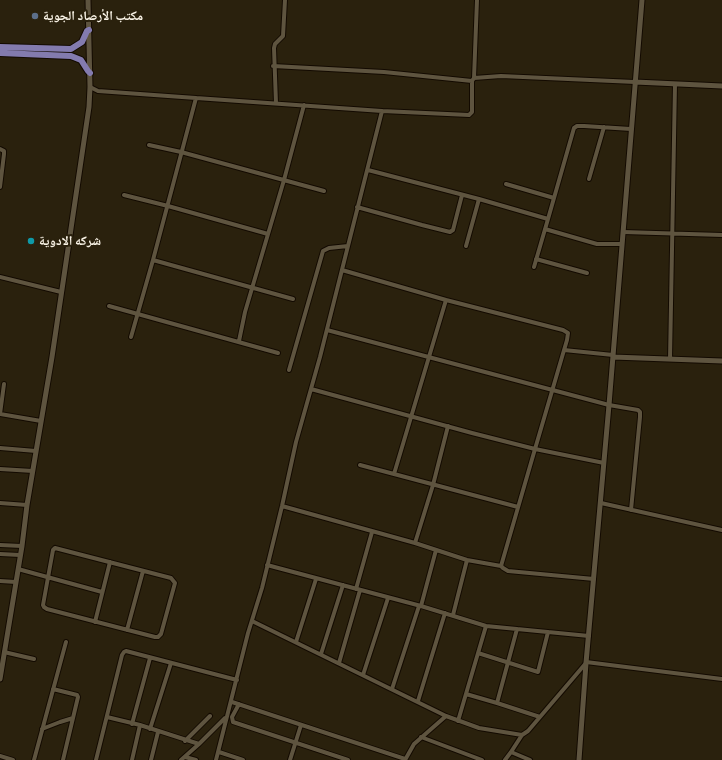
<!DOCTYPE html>
<html>
<head>
<meta charset="utf-8">
<style>
	body { margin:0 }
	canvas { display:block; background:#2a210d }
</style>
</head>
<body>
<canvas width="722" height="760"></canvas>
<script>
const ctx = document.querySelector('canvas').getContext('2d');
ctx.lineJoin = 'round';
function poly(rows) {
  const path = new Path2D();
  for (const r of rows) {
    path.moveTo(r[0], r[1]);
    for (let i = 2; i < r.length; i += 2) path.lineTo(r[i], r[i + 1]);
  }
  return path;
}
function strokePath(path, color, width, dash) {
  ctx.strokeStyle = color;
  ctx.lineWidth = width;
  ctx.lineCap = dash ? 'butt' : 'round';
  ctx.setLineDash(dash || []);
  ctx.stroke(path);
}
function write(font, color, halo, rows, align = 'center') {
  ctx.font = font + ' Literata,"Noto Naskh Arabic",serif';
  ctx.lineWidth = 4;
  ctx.setLineDash([]);
  ctx.textBaseline = 'middle';
  ctx.strokeStyle = halo;
  ctx.fillStyle = color;
  for (const [text, x, y, turn = 0] of rows) {
    ctx.save();
    ctx.translate(x, y);
    ctx.rotate((+turn || 0) * Math.PI / 180);
    ctx.textAlign = isNaN(turn) ? turn : align;
    if (halo) ctx.strokeText(text, 0, 0);
    ctx.fillText(text, 0, 0);
    ctx.restore();
  }
}
const minor = poly([
	[273,66,384,72,472,81,474,78,477,0],
	[474,78,501,76,635,82],
	[90,87,98,91,196,98,382,111,469,115,472,112,472,81],
	[276,103,274,48,275,44,283,36,285,0],
	[149,145,181,152,324,191],
	[0,149,4,151,4,154,0,187],
	[368,170,479,199,466,246],
	[589,179,604,127],
	[506,184,554,198],
	[124,195,168,206,268,234],
	[479,199,548,219,574,128,577,126,584,126,631,129],
	[357,207,422,225,450,232,453,230,462,195],
	[545,229,597,244,622,244],
	[623,232,722,235],
	[536,259,587,273],
	[153,260,293,299],
	[534,267,548,219],
	[342,270,446,300,563,330,568,333,567,340,535,449,501,566],
	[0,277,61,292],
	[109,306,278,353],
	[327,330,609,405,638,410,640,412,640,417,631,510],
	[131,337,153,260,196,98],
	[239,341,245,312,284,180,304,105],
	[564,350,613,355],
	[670,359,675,84],
	[289,370,323,251,329,248,348,246],
	[311,389,472,433,535,449,604,463],
	[0,414,41,421],
	[0,414,4,384],
	[0,448,36,451],
	[360,465,394,474,446,300],
	[0,469,33,471],
	[394,474,518,507],
	[0,503,27,505],
	[601,503,722,530],
	[282,506,415,543,467,560,501,566,503,568,508,571,594,579],
	[415,543,433,485,448,426],
	[0,545,22,546],
	[55,548,171,578,175,583,161,634,158,637,155,637,47,609,44,607,43,605,53,550,55,548],
	[0,554,20,555],
	[267,565,421,606,486,626,589,636],
	[18,569,102,592],
	[0,581,16,582],
	[356,589,372,532],
	[421,606,436,550],
	[453,615,467,560],
	[252,621,446,716,479,728,522,735,528,731,586,663],
	[95,622,110,562],
	[127,630,143,571],
	[296,642,316,579],
	[4,652,34,659],
	[478,653,538,672,548,632],
	[321,654,343,585],
	[586,662,722,679],
	[339,663,360,590],
	[363,675,388,598],
	[53,689,77,695,78,697,63,760],
	[392,689,419,606],
	[466,694,497,703,517,629],
	[418,701,445,613],
	[232,702,405,759],
	[497,703,540,717],
	[239,704,232,717,233,722,348,760],
	[107,717,140,725,199,744],
	[458,721,486,626],
	[132,724,150,658],
	[42,729,60,722,73,718],
	[150,729,171,663],
	[421,737,482,760],
	[185,741,210,716],
	[219,752,243,760],
	[511,752,522,735],
	[0,756,13,760],
	[185,757,196,760],
	[34,760,66,642],
	[96,760,122,655,124,652,126,651,237,680],
	[132,760,140,725],
	[151,760,158,732],
	[181,760,199,744,225,718],
	[216,760,248,633,262,588,282,506,296,442,320,357,382,111],
	[290,760,301,725],
	[405,760,414,744,446,716],
	[505,760,511,752,530,760]
]);
const tertiary = poly([
	[635,82,722,86],
	[613,357,722,361],
	[0,679,22,546,27,505,52,357,89,107,90,87,88,0],
	[579,760,586,663,609,405,642,0]
]);
const primary = poly([
	[0,47,71,49,82,42,87,31,89,30],
	[0,53,71,56,81,60,88,71,90,73]
]);
strokePath(minor, '#130a00', 6);
strokePath(tertiary, '#130a00', 7);
strokePath(primary, '#130a00', 8);
strokePath(minor, '#5e543f', 4);
strokePath(tertiary, '#5e543f', 5);
strokePath(primary, '#837bae', 6);
for (const [x, y, r, color] of [
	[35,16,4,"#5c6f8a"],
	[31,241,4,"#0f9aa8"]
]) {
  const dot = new Path2D();
  dot.arc(x, y, r, 0, 2 * Math.PI);
  ctx.fillStyle = color;
  ctx.fill(dot);
  strokePath(dot, '#2a210d', 1.5);
}
write('bold 13px', '#f8f2e5', '#2a210d', [
	["مكتب الأرصاد الجوية",43,16],
	["شركه الادوية",39,241]
], 'left');
</script>
</body>
</html>
